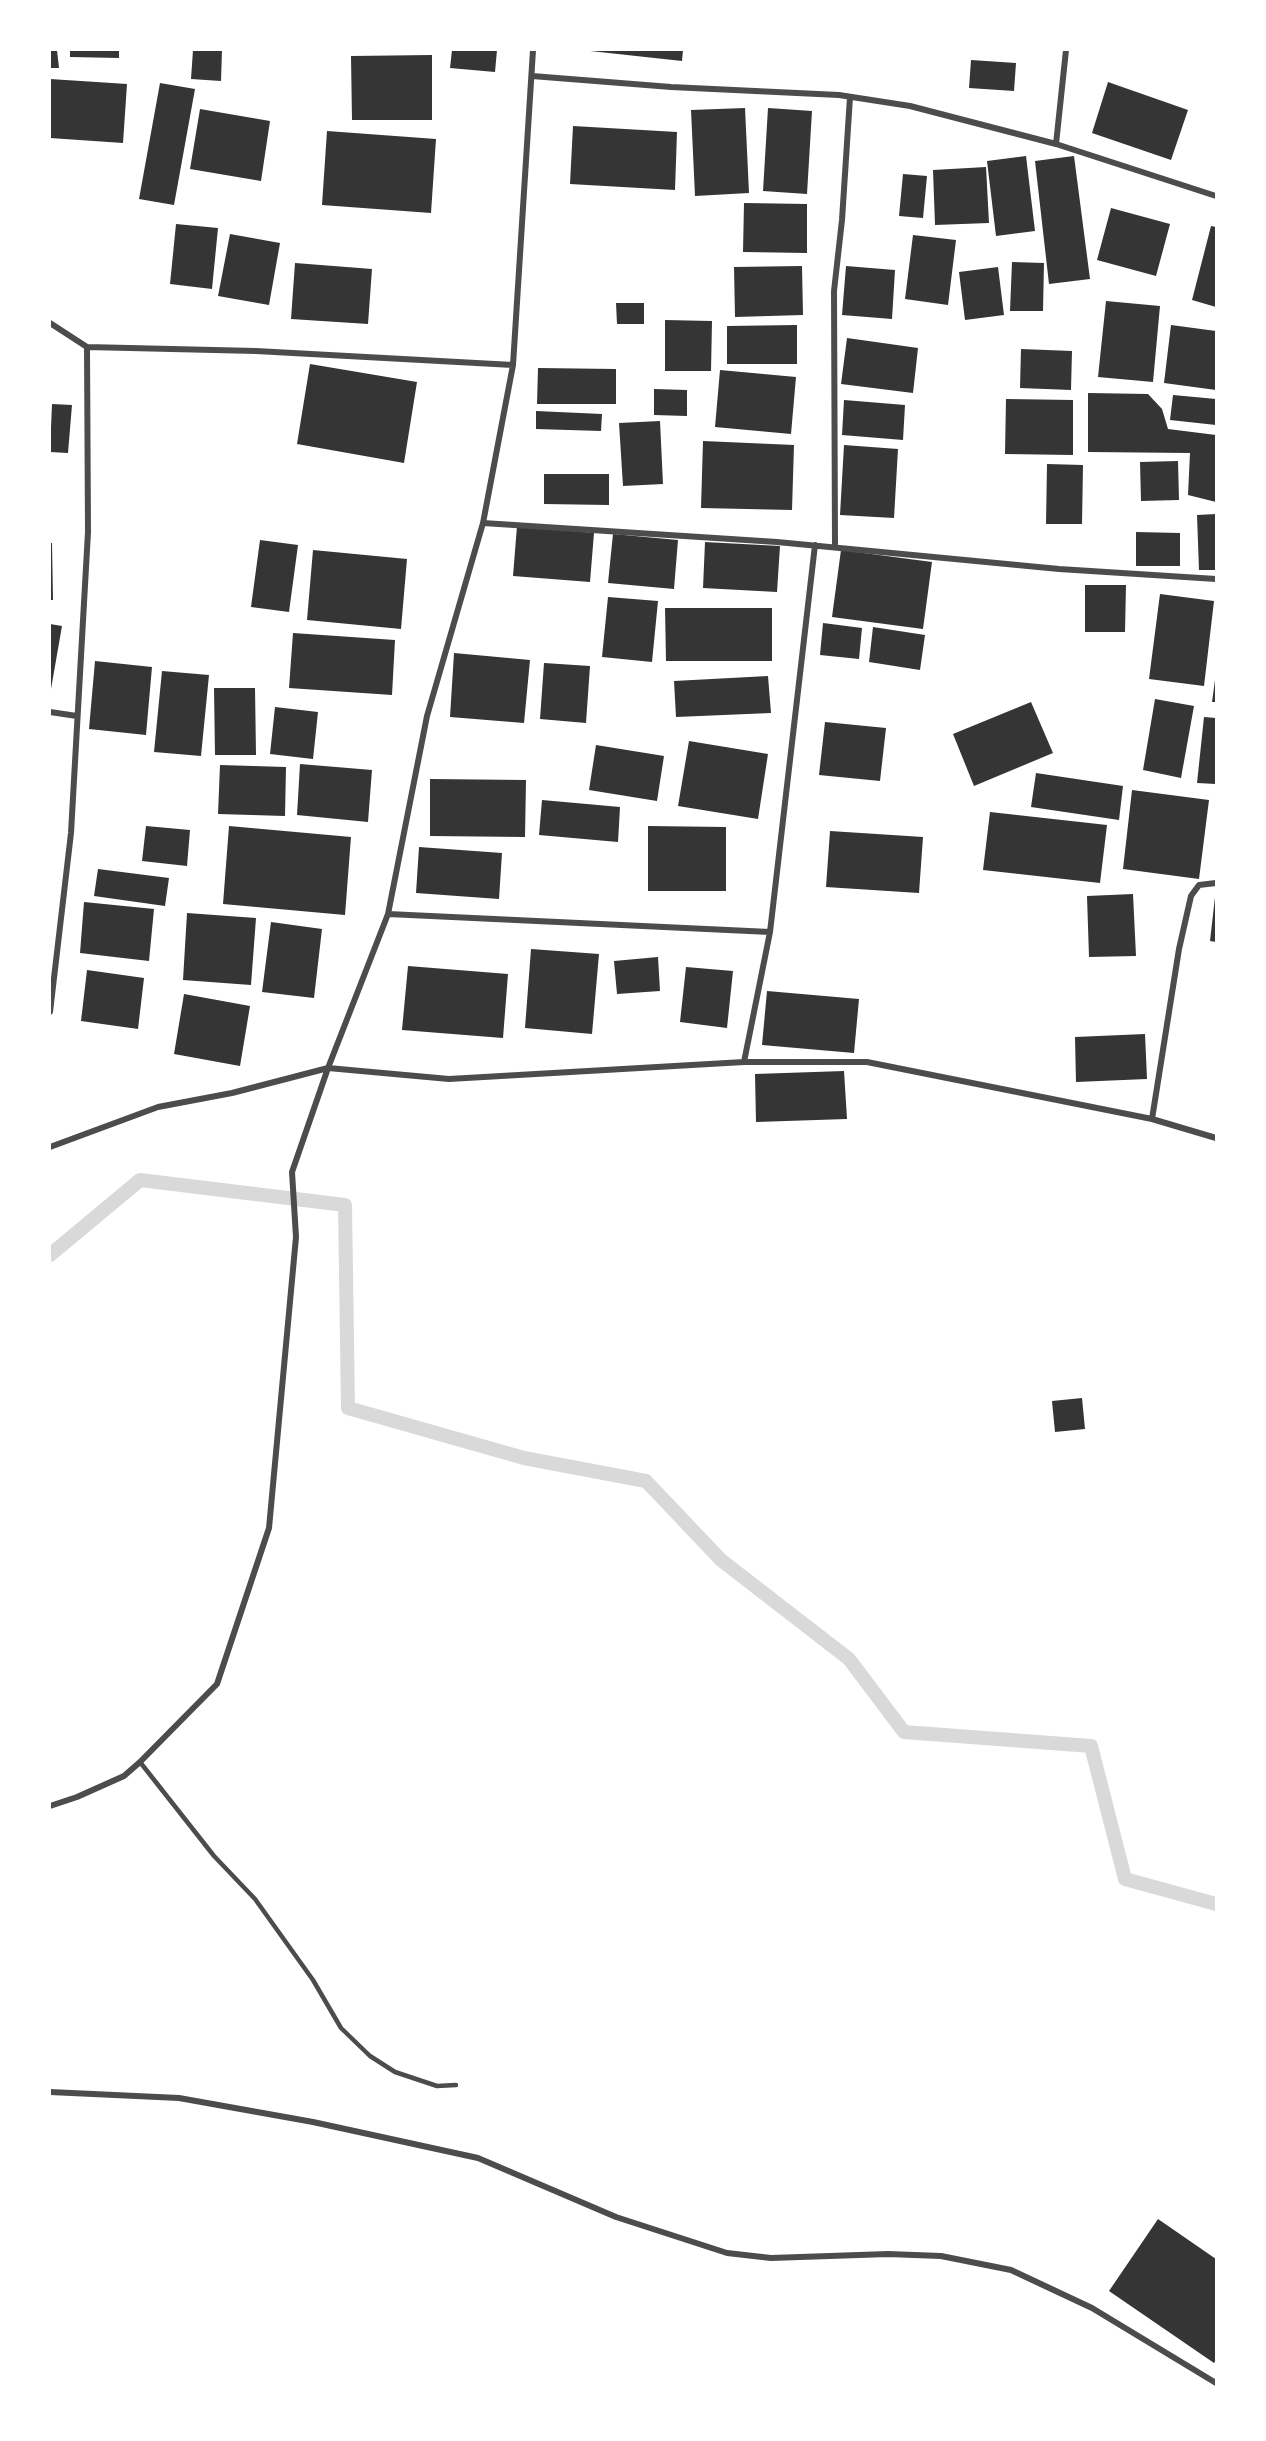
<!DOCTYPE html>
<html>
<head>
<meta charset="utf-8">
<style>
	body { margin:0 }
	#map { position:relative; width:1266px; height:2441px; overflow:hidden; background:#fff; font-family:Montserrat,sans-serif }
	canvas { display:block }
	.frame { position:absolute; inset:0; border:51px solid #fff; pointer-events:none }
</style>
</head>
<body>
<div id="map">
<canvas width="1266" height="2441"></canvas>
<div class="frame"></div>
</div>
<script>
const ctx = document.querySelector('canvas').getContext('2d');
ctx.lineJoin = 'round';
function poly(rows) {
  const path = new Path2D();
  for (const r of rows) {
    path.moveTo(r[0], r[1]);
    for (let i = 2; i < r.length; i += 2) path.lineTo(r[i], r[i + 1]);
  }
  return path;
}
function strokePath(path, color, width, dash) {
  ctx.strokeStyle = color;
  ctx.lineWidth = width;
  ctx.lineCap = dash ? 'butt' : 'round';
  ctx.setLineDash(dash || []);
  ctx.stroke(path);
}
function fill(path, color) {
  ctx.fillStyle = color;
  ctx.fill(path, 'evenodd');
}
strokePath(poly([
	[50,1255,140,1180,345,1205,348,1408,524,1458,646,1481,721,1560,849,1659,904,1732,1091,1746,1125,1879,1216,1904]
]), '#d9d9d9', 14);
fill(poly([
	[50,50,57,50,59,68,50,68],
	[70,50,119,50,119,58,70,57],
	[193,50,222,50,221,81,191,79],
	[452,50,497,50,495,72,450,68],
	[581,50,683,50,682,61],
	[432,55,432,120,352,120,351,56],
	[971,60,1016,63,1014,91,969,88],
	[50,79,127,84,123,143,50,138],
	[1108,82,1188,110,1171,160,1092,133],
	[160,83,195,89,174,205,139,199],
	[745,108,749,193,695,196,691,110],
	[768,108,812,111,807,194,763,191],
	[200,109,270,121,261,181,190,169],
	[573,126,677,132,675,190,570,184],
	[327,131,436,139,431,213,322,205],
	[1026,156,1035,231,996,236,987,161],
	[1074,156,1090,279,1049,284,1035,161],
	[986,167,989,223,935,225,933,170],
	[903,174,927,176,923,218,899,216],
	[744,203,807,204,807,253,743,252],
	[1111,208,1170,224,1156,276,1097,260],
	[176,224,218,228,212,289,170,284],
	[1211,226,1216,227,1216,307,1192,300],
	[230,234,280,243,269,305,218,296],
	[913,235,956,240,948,305,905,299],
	[1012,262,1044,263,1043,311,1010,311],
	[295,263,372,269,368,324,291,319],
	[802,266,803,315,735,317,734,267],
	[846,266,895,270,892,319,842,315],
	[998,267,1004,315,965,320,959,272],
	[1106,301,1160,306,1153,382,1098,377],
	[616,303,644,303,644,324,617,324],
	[665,320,712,321,711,371,665,371],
	[797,325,797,364,727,364,727,326],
	[1171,325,1216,331,1216,390,1164,383],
	[847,338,918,348,913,393,841,384],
	[1021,349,1072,351,1071,390,1020,388],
	[310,364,417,382,404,463,297,444],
	[538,368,616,369,616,404,537,404],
	[720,370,796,377,791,434,715,427],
	[654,389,687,390,687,416,654,415],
	[1088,393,1148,394,1162,409,1168,429,1216,435,1216,502,1188,495,1190,453,1088,452],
	[1173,395,1216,399,1216,425,1170,420],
	[1006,399,1073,400,1073,455,1005,454],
	[844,400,905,405,903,440,842,435],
	[52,404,72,405,68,453,50,452],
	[536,411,602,414,601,431,536,429],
	[660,421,663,484,623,486,619,423],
	[703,441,794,445,792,510,701,508],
	[844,445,898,449,894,518,840,515],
	[1178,461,1179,500,1141,501,1140,462],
	[1047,464,1083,465,1082,524,1046,524],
	[544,474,609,474,609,505,544,504],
	[1216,514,1216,570,1199,570,1197,515],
	[517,526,594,533,590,582,513,576],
	[1136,532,1180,533,1180,566,1136,566],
	[613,534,678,540,674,589,608,583],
	[260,540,298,545,289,612,251,607],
	[705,542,780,546,777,592,703,588],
	[50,543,52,543,53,600,50,600],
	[313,550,407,559,401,629,307,620],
	[841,550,932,562,923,629,832,617],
	[1085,585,1126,585,1125,632,1085,632],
	[1160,594,1214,601,1204,686,1149,679],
	[608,597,658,601,652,662,602,657],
	[665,608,772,608,772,661,666,661],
	[823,623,862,628,859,659,820,655],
	[50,624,62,626,51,689,50,689],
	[873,627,925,635,920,670,869,662],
	[293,633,395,640,392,695,289,688],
	[454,653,530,660,524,723,450,717],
	[95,661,152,667,146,735,89,729],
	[544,663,590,666,586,723,540,719],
	[162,671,209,675,201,756,154,752],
	[768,676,771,713,676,717,674,681],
	[1215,680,1216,680,1216,702,1212,702],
	[214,688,255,688,256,755,215,755],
	[1155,699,1194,706,1181,778,1143,770],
	[1031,702,1053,753,974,786,953,734],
	[275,707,318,712,313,759,270,754],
	[1204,717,1216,718,1216,784,1197,783],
	[825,722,886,728,880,781,819,775],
	[689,741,768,754,758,819,678,806],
	[596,745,664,756,657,801,589,790],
	[300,764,372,770,368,822,297,815],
	[220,765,286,767,285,816,218,814],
	[1036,773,1123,786,1119,820,1031,807],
	[430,779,526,780,525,837,430,836],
	[1132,790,1209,800,1199,879,1123,869],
	[542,800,620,807,618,842,539,835],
	[990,812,1107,825,1100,883,983,870],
	[146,826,190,830,187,866,142,861],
	[229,826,351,837,345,915,223,904],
	[648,826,726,827,726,891,648,891],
	[830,831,923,837,919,893,826,887],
	[419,847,502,853,499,899,416,893],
	[98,869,169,878,165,906,94,896],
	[1133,894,1136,956,1089,957,1087,896],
	[1215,897,1216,897,1216,942,1210,941],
	[84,902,154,909,149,961,80,953],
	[187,913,256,918,251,985,183,980],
	[271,922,322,929,314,998,262,992],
	[531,949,599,954,592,1034,525,1028],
	[658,957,660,991,617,994,614,961],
	[408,966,508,974,503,1038,402,1030],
	[686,967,733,971,727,1028,680,1022],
	[87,970,144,978,138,1029,81,1021],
	[767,991,859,999,854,1053,762,1045],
	[184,994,250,1006,240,1066,174,1054],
	[1145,1034,1147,1079,1076,1082,1075,1037],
	[844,1071,847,1119,756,1122,755,1074],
	[1082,1398,1085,1429,1055,1432,1052,1401],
	[1158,2219,1216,2259,1216,2360,1214,2363,1109,2291]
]), '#353535');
strokePath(poly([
	[140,1762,214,1856,255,1899,313,1980,341,2028,370,2056,395,2072,437,2086,456,2085]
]), '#4c4c4c', 4.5);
strokePath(poly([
	[532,76,671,87,839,95,910,106,1056,144,1216,196],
	[1056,144,1066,50],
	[50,323,87,347,256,351,513,365],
	[483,523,777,542,1059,569,1216,579],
	[835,546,834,291,842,220,850,97],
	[50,712,77,716],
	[388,914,770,932],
	[50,1012,71,833,88,532,87,347],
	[744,1062,770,932,815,545],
	[1152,1119,1179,949,1191,896,1199,885,1216,883],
	[50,1147,158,1107,232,1093,328,1068,449,1079,744,1062,867,1062,1152,1119,1216,1138],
	[50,1806,77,1797,124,1776,140,1762,217,1684,269,1528,296,1237,292,1172,328,1068,388,914,427,716,483,523,513,365,533,50],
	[50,2092,179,2098,313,2122,478,2158,616,2217,727,2253,771,2258,888,2254,941,2256,1011,2270,1092,2308,1216,2383]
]), '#4c4c4c', 6);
</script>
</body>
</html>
